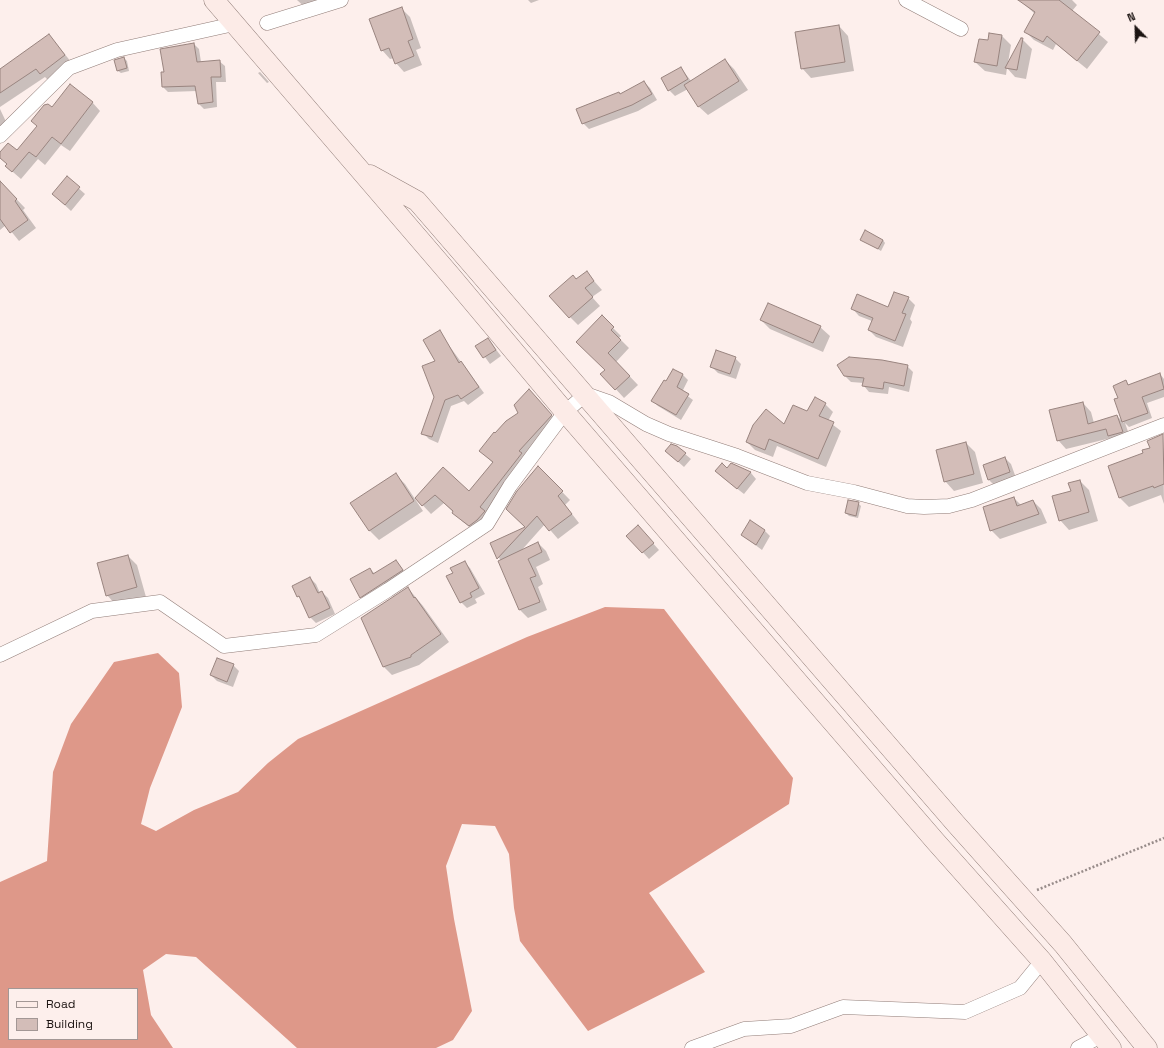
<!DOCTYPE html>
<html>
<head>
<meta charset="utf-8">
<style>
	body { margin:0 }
	#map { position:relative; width:1164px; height:1048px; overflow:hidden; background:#fdefec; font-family:"Space Grotesk",sans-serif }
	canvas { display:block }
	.legend { position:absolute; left:8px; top:988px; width:130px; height:52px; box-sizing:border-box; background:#fdefec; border:1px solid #a39795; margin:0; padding:5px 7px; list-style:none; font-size:12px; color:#1c1412 }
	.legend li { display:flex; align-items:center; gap:8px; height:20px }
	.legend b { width:20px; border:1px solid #a39795 }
	.north { position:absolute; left:1116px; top:8px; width:40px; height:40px; -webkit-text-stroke:3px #fdefec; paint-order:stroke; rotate:337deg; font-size:11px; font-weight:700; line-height:16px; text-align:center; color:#1c1412 }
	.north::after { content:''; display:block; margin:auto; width:14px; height:18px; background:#1c1412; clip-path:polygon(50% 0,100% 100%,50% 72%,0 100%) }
</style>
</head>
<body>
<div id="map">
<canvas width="1164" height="1048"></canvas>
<ul class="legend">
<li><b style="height:5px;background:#fcebe7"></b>Road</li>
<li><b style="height:11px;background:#d3bdb8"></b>Building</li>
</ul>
<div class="north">N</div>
</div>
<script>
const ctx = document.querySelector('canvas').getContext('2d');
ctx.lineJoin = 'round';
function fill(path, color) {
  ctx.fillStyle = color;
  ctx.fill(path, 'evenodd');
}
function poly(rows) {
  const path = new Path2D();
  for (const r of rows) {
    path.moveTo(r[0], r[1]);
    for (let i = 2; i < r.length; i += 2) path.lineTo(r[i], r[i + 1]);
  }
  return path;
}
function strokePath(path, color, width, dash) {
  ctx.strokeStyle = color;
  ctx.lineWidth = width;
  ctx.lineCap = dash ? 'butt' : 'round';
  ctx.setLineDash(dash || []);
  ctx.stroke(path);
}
fill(poly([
	[605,607,664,609,793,778,789,804,649,893,705,972,588,1031,520,941,514,908,509,854,495,826,462,824,446,866,454,919,472,1011,453,1040,436,1048,297,1048,196,957,166,954,143,970,151,1015,173,1048,0,1048,0,882,47,861,53,772,71,724,114,662,158,653,179,673,182,707,150,788,141,824,156,831,194,810,238,792,268,763,298,739,527,637],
	[9,989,137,989,137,1039,9,1039]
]), '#de9889');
fill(poly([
	[297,0,338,0,308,10],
	[528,0,539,0,531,3],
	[1025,0,1072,0,1077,5,1072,11,1108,42,1087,69,1056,44,1053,50,1034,40,1025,31,1035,14,1023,3],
	[401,8,410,17,421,48,416,50,422,65,404,72,396,63,394,58,390,59,382,50],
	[839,26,848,36,854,71,811,78,802,68],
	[49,35,72,63,49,81,45,77,0,107,0,70],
	[1002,36,1011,45,1008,63,1022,39,1032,49,1026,79,1015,77,1007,68,1006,75,985,71,975,62,989,41],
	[194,44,199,49,201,62,219,61,225,66,226,82,216,82,217,107,204,109,199,104,197,91,168,92,163,87,165,73],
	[124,58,127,61,129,71,121,73,118,71],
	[725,60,734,69,748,90,708,115,698,106,688,89,675,96,669,90,681,68,691,81],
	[260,72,269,82,267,83,258,73],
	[644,82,650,88,657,100,638,111,589,129,583,123,621,95],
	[92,102,100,111,70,151,61,145,45,165,38,159,21,179,6,166,7,164,0,157,0,154,17,152,52,109],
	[0,109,9,128,0,132],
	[67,178,85,194,71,211,53,194],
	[0,182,25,208,23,210,36,228,19,241,6,225,0,230],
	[861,239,883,240,885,243,881,251],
	[587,273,602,290,592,297,600,306,578,325,570,317,577,280],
	[908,298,915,305,910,319,912,322,903,347,876,337,869,330,872,321,859,316,852,308,889,309],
	[602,317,621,336,619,338,629,348,616,362,638,385,624,398,602,374,606,370],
	[761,320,820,327,830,336,823,352,770,329],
	[439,332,484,393,468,405,464,401,451,406,438,443,429,439,423,433,435,397,436,361],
	[488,339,501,356,490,364,477,346],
	[735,358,741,364,736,379,718,373,712,367],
	[907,366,913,372,909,392,889,387,888,394,869,392,864,386,864,383,851,382,845,376],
	[673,370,683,375,688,380,682,392,693,400,681,420,658,406,653,401,667,383],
	[1160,374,1164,379,1164,397,1147,403,1152,418,1129,427,1125,423,1131,440,1111,438,1066,449,1058,440,1083,403,1091,412,1094,423,1117,416,1124,423,1115,400,1119,398,1126,382,1129,385],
	[537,399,560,424,478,534,462,521,444,503,431,514,416,498,443,469,469,492,493,463,480,451,495,434],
	[825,404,833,412,828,421,841,431,826,467,777,446,773,457,755,450,747,442,785,426],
	[1163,436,1164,504,1161,495,1129,507,1120,498,1109,467,1144,454,1152,448,1149,441],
	[966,443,975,452,983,483,954,491,945,481],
	[666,451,685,454,691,459,684,467],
	[1005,458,1011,464,1016,478,995,486,989,480],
	[732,464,751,473,756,479,744,494,722,477],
	[538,467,570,500,565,505,579,523,558,539,545,524,520,552,538,543,546,551,550,560,536,567,543,584,538,587,547,610,528,618,520,610,501,561,491,544,526,528,507,509,530,475],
	[396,475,405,484,423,511,379,540,370,531,352,503],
	[1080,481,1089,490,1098,521,1069,530,1060,520,1072,492],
	[1014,498,1021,505,1033,501,1041,509,1047,523,1000,539,991,530],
	[858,503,861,506,858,518,849,516,846,513],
	[764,530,770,536,762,550,742,535],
	[644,533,659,550,649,559,628,536],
	[128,556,137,565,146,597,116,605,107,595],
	[396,561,408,576,366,603,361,597,370,569,375,574],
	[464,562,470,568,485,594,475,599,477,603,467,608,461,602,447,577,454,573],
	[310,578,316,584,320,593,322,592,328,598,335,614,316,623,310,617,302,600,298,596],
	[408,588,423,606,449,642,419,665,392,675,383,666],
	[233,665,239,671,233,687,217,681,211,675]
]), '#0003');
const building = poly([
	[1018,0,1059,0,1100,32,1077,61,1047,36,1043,42,1024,32,1035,12,1018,0],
	[402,7,413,39,408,41,414,56,395,64,389,48,381,51,369,19,402,7],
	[839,25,845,62,801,69,795,32,839,25],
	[989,33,1002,35,997,66,974,62,979,39,988,40,989,33],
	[49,34,65,55,40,74,36,69,0,93,0,69,49,34],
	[1021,38,1023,38,1017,70,1005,68,1021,38],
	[194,43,197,62,220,60,221,77,211,77,213,102,198,104,195,86,162,87,161,72,164,72,160,49,194,43],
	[124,57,127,68,117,71,114,60,124,57],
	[725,59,739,81,698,107,684,85,725,59],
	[681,67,688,79,668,91,661,78,681,67],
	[644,81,652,94,632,105,582,124,576,109,619,92,620,94,644,81],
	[70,84,93,102,61,144,52,137,36,157,29,152,12,172,5,166,7,164,0,158,0,152,8,143,17,150,37,126,31,121,44,105,48,104,52,107,70,84],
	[67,176,80,187,65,205,52,194,67,176],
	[0,181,17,199,15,201,28,220,10,233,0,219,0,181],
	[865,230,883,240,878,249,860,240,865,230],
	[587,271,594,281,585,288,593,297,569,318,549,296,573,275,576,279,587,271],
	[894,292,909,297,902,313,906,314,895,341,868,330,873,318,851,309,857,294,888,307,894,292],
	[768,303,821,326,813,343,760,320,768,303],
	[602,315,614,327,611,330,621,340,608,353,630,376,615,390,600,374,605,370,576,342,602,315],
	[440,330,459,363,461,361,479,387,461,399,458,395,445,400,432,437,421,434,434,397,422,366,435,361,423,340,440,330],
	[488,338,496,350,483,358,475,346,488,338],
	[716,350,736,357,730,374,710,367,716,350],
	[849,357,882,360,908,365,904,386,884,382,883,389,862,386,864,378,844,376,837,365,849,357],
	[673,369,683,374,677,387,689,394,676,415,651,401,664,380,666,381,673,369],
	[1160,373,1164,389,1142,397,1148,413,1122,422,1114,399,1118,398,1113,386,1126,380,1128,385,1160,373],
	[529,389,552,415,519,451,522,453,480,507,485,511,477,520,469,526,452,513,453,511,435,495,422,506,415,498,443,467,469,491,493,462,479,451,494,432,495,433,506,421,518,413,514,405,529,389],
	[815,397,826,403,819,416,834,422,818,459,769,439,765,450,746,442,753,425,766,409,784,424,793,405,807,411,815,397],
	[1083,402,1088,424,1117,415,1123,432,1108,436,1106,429,1057,441,1049,410,1083,402],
	[1163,434,1164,484,1154,488,1153,486,1119,498,1108,466,1143,453,1142,450,1150,448,1147,441,1163,434],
	[966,442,974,474,944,482,936,450,966,442],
	[671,444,677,446,686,453,678,462,665,451,671,444],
	[1005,457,1010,472,988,480,983,465,1005,457],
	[722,463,727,468,731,463,751,472,737,489,715,471,722,463],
	[538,466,563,491,558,496,572,514,549,531,537,516,497,559,490,543,525,527,506,509,517,491,538,466],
	[396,473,414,501,369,531,350,503,396,473],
	[1080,480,1089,512,1059,521,1052,496,1071,491,1068,483,1080,480],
	[1014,497,1017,506,1033,500,1039,514,990,531,983,507,1014,497],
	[848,500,859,502,856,516,845,513,848,500],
	[750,520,765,530,756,545,741,535,750,520],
	[638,525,654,543,642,553,626,536,638,525],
	[538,542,542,552,528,559,536,576,530,578,540,602,519,610,498,561,538,542],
	[128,555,137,587,106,596,97,563,128,555],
	[396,560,403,570,360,598,350,579,370,568,373,574,396,560],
	[465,561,479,588,470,593,472,597,460,603,446,576,453,573,450,568,465,561],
	[310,577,318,593,322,591,330,608,309,618,299,596,297,597,292,586,310,577],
	[408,587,414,598,415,597,441,634,411,655,411,657,383,667,361,618,408,587],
	[217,658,234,664,227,682,210,675,217,658]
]);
fill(building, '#d3bdb8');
strokePath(building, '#99847f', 1);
const street = poly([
	[906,0,961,29],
	[267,23,341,0],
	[0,136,69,68,117,50,234,24],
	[0,655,92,611,160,602,224,646,316,635,388,590,487,524,510,486,565,412,586,394,609,402,646,424,669,434,737,456,807,483,854,492,907,506,924,507,949,506,972,500,1164,425],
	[692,1048,744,1029,791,1026,843,1007,965,1012,1020,988,1042,961],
	[1078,1048,1101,1036]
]);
const secondary = poly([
	[214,0,451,276,565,412,936,842,1042,961,1111,1048],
	[370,175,417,201,956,824,1063,944,1147,1048]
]);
strokePath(street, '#917d78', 15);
strokePath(secondary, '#917d78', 21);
strokePath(poly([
	[1037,890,1164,838]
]), '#988c8a', 2.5, [2, 2]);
strokePath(street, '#fff', 14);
strokePath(secondary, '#fcebe7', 20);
</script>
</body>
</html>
